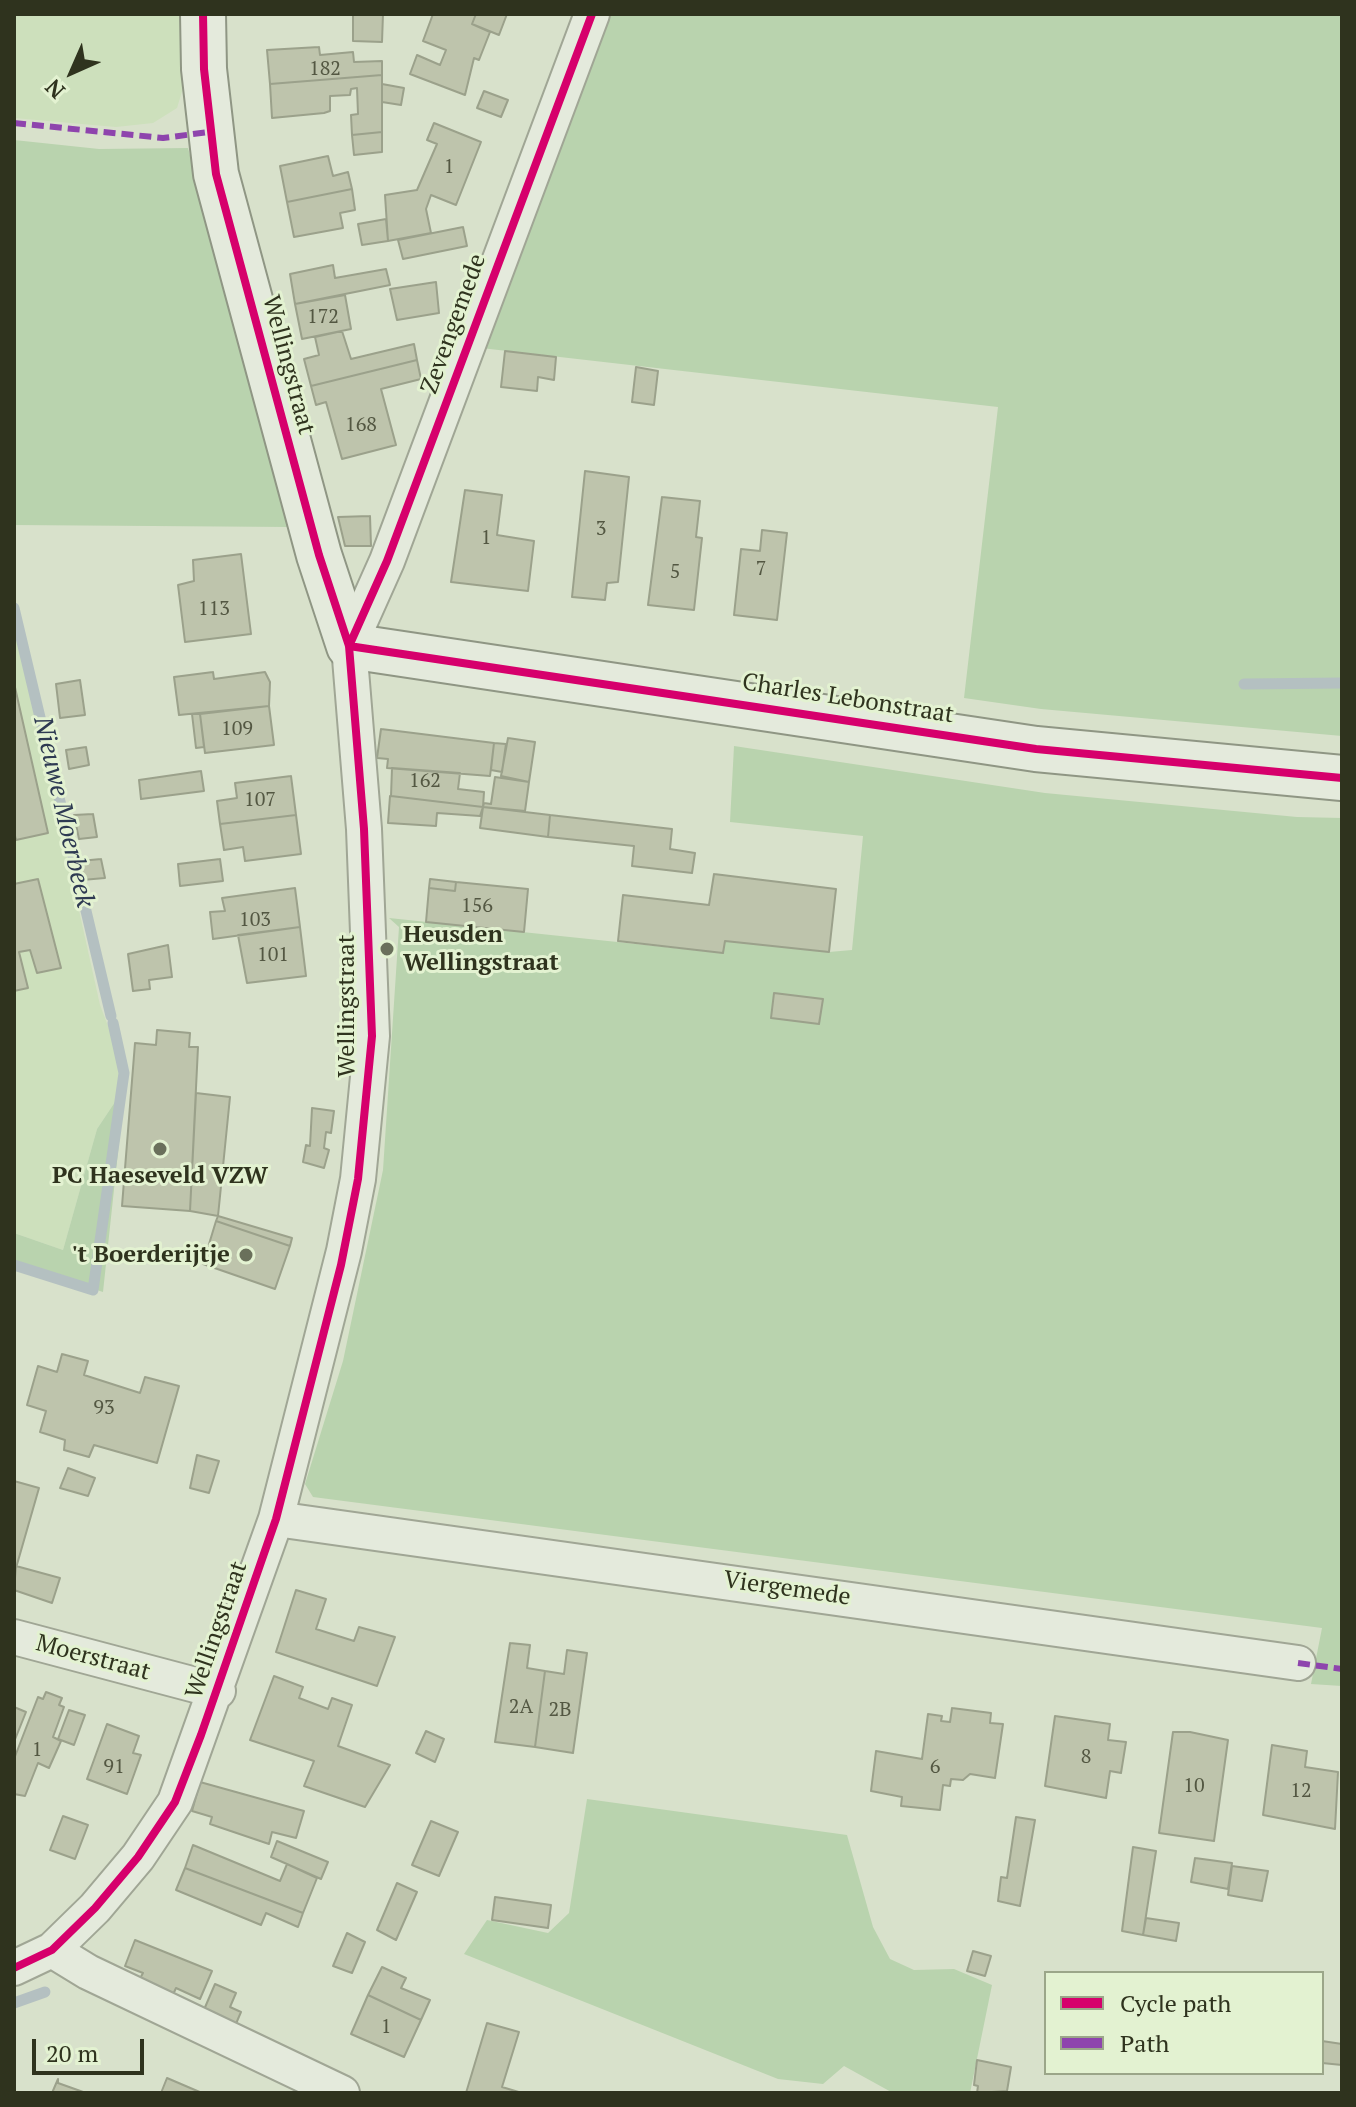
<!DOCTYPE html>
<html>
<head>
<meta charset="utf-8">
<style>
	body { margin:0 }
	#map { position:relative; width:1356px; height:2107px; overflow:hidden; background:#d8e1cb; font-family:"PT Serif",serif }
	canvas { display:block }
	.frame { position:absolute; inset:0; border:16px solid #2f331e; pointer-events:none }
	.legend { position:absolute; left:1044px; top:1971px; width:280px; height:104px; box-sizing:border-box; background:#e3f2d1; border:2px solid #9ba689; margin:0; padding:10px 14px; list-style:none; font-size:24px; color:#2f331e }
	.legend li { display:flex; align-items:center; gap:16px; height:40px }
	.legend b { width:40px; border:2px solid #9ba689 }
	.north { position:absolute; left:32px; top:32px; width:80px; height:80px; -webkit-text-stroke:6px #e3f2d1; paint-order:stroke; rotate:225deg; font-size:22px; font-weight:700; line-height:32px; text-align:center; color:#2f331e }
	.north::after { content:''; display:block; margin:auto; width:28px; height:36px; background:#2f331e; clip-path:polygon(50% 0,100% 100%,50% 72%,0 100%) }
	.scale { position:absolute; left:32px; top:2039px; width:112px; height:36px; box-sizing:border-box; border:4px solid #2f331e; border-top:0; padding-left:10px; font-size:24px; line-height:28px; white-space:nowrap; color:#2f331e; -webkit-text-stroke:6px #e3f2d1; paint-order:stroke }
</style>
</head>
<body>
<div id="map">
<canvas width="1356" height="2107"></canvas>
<div class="frame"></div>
<ul class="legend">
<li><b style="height:10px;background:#d6006c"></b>Cycle path</li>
<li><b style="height:10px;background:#8e44ad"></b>Path</li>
</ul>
<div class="north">N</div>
<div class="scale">20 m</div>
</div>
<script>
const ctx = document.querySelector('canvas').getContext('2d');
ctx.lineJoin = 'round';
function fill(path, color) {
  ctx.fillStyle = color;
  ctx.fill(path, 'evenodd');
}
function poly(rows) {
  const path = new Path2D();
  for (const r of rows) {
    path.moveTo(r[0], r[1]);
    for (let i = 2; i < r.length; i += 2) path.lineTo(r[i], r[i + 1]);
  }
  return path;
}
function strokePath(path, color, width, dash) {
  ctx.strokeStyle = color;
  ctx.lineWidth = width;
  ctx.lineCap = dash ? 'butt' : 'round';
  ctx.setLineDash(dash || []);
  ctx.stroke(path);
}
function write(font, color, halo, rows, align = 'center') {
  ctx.font = font + ' "PT Serif",serif';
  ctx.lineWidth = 6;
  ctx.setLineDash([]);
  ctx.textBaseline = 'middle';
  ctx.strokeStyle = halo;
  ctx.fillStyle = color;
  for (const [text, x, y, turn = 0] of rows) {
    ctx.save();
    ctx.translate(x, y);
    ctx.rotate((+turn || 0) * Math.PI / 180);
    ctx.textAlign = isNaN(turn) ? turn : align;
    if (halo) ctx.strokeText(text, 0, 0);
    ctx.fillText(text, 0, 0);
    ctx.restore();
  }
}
fill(poly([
	[14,14,185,14,186,78,177,108,153,123,116,127,14,118],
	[14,618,100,1005,121,1060,125,1087,97,1129,63,1250,14,1233]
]), '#cde0bc');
fill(poly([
	[609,14,1342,14,1342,736,1041,709,964,698,998,407,481,348],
	[14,140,99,149,188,148,290,527,14,525],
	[734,746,1045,793,1297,817,1342,818,1342,1686,1311,1684,1322,1628,313,1497,305,1484,343,1361,383,1170,399,927,389,918,722,953,725,941,829,952,852,950,863,836,730,822],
	[125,1087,103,1292,14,1263,14,1233,63,1250,97,1129],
	[587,1799,847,1835,873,1927,890,1959,914,1970,954,1969,992,1985,970,2093,893,2093,844,2066,823,2084,778,2079,464,1954,487,1920,548,1933,569,1913]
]), '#b9d3ae');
strokePath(poly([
	[14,608,111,1016],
	[1244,684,1342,683],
	[14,1265,93,1290,124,1073,113,1023],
	[14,2003,45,1992]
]), '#b4c0c1', 11);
const building = poly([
	[353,14,383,14,382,42,353,41,353,14],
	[433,14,476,14,472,24,490,32,479,60,474,58,465,95,410,74,417,55,440,65,446,50,423,41,433,14],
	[476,14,507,14,499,35,472,24,476,14],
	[319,47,320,55,353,52,354,62,382,61,382,75,270,84,267,50,319,47],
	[382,75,382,132,352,135,351,115,358,114,357,88,351,89,350,95,330,96,330,111,324,113,272,118,270,84,382,75],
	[382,84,404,88,401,105,382,102,382,84],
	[484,91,508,100,501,117,477,108,484,91],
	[434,123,481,142,456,205,431,195,426,209,431,233,388,241,385,195,417,190,437,144,427,140,434,123],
	[382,132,382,152,354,155,352,135,382,132],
	[328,156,333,176,348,172,352,189,287,202,280,166,328,156],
	[352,189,355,210,340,213,343,228,294,237,287,202,352,189],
	[386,219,388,241,362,245,358,224,386,219],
	[463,227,467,246,403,259,398,240,463,227],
	[333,265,335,278,386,269,390,285,295,304,290,274,333,265],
	[436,282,439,313,397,320,390,289,436,282],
	[345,295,351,329,302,339,295,304,345,295],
	[342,331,351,359,414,344,417,360,311,386,304,359,319,355,315,337,342,331],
	[505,351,556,357,554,380,538,377,537,391,501,387,505,351],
	[417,360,421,379,381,389,396,445,342,459,326,402,316,405,311,386,417,360],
	[636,367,658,371,654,405,632,402,636,367],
	[585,471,629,477,618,582,607,583,605,600,572,597,585,471],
	[465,490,502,495,497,535,534,541,528,591,451,582,465,490],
	[662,497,700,501,696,537,702,538,694,610,648,605,662,497],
	[370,516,371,546,345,546,338,517,370,516],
	[762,530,787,533,777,620,734,615,741,549,760,551,762,530],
	[241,554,251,634,185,642,178,585,194,581,193,560,241,554],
	[213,672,214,679,265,672,270,682,269,706,179,715,174,677,213,672],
	[80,680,85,715,60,718,56,684,80,680],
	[14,683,48,833,16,840,14,832,14,683],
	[269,706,274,745,205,753,200,714,269,706],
	[192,714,200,714,204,747,196,748,192,714],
	[381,729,494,743,490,776,387,768,388,759,377,758,381,729],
	[508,738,535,742,529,782,501,776,508,738],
	[494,743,506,744,502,772,491,770,494,743],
	[86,747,89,765,69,769,66,750,86,747],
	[392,768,460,773,458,789,484,792,483,807,391,796,392,768],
	[201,771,204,791,141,799,139,780,201,771],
	[291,776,296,815,220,824,217,801,237,798,235,783,291,776],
	[495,777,529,782,525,811,483,807,484,803,491,804,495,777],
	[390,796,391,796,483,807,480,816,437,813,436,826,388,823,390,796],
	[483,807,550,815,548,837,480,828,483,807],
	[93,814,97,837,79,839,74,815,93,814],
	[296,815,301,854,245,861,243,847,224,850,220,824,296,815],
	[550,815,672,829,670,849,695,853,692,873,632,866,634,846,548,837,550,815],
	[101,859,105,878,82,880,80,861,101,859],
	[220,859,223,881,180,886,178,864,220,859],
	[714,874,836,889,829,952,725,941,723,953,618,941,623,895,709,905,714,874],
	[38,879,61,968,37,973,30,950,19,952,28,988,14,991,14,884,38,879],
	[430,879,456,882,455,891,429,888,430,879],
	[456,882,528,889,524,932,426,922,429,888,455,891,456,882],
	[295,888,300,927,213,939,210,912,225,911,222,898,295,888],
	[300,927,306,976,247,983,238,935,300,927],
	[168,945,172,977,149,980,150,989,133,991,128,954,168,945],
	[774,993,823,999,819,1024,771,1018,774,993],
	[157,1030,190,1033,189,1047,198,1047,190,1211,122,1206,135,1043,156,1045,157,1030],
	[196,1093,230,1097,218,1216,190,1211,196,1093],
	[312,1108,334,1111,331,1133,326,1132,324,1148,329,1150,324,1168,303,1162,306,1145,310,1146,312,1108],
	[218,1216,292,1238,290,1246,216,1221,218,1216],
	[216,1221,290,1246,275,1289,203,1264,216,1221],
	[62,1354,88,1361,84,1375,140,1393,145,1377,179,1386,157,1463,94,1445,89,1457,64,1450,65,1440,40,1432,46,1411,27,1405,38,1366,57,1372,62,1354],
	[197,1455,219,1461,209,1493,190,1488,197,1455],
	[68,1468,95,1478,88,1496,60,1488,68,1468],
	[14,1481,39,1488,16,1568,14,1567,14,1481],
	[16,1566,60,1578,52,1603,14,1590,16,1566],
	[296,1590,326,1599,316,1629,354,1641,359,1627,395,1637,377,1686,276,1652,296,1590],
	[510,1643,530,1645,527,1668,545,1671,535,1747,495,1742,510,1643],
	[567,1650,587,1653,573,1753,535,1747,545,1671,564,1674,567,1650],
	[274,1676,303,1687,299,1698,328,1709,332,1698,352,1705,338,1746,390,1765,365,1807,304,1786,314,1761,250,1740,274,1676],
	[46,1692,62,1698,59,1705,64,1707,53,1737,61,1741,49,1768,38,1763,25,1796,14,1794,14,1759,38,1697,43,1699,46,1692],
	[14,1707,26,1712,14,1742,14,1707],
	[952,1708,991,1713,990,1723,1003,1724,995,1778,970,1774,963,1780,951,1779,950,1786,943,1785,940,1810,901,1806,902,1797,871,1791,876,1751,922,1759,928,1714,942,1716,941,1721,950,1722,952,1708],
	[69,1710,85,1715,74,1745,58,1739,69,1710],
	[1055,1716,1110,1724,1108,1740,1126,1742,1121,1773,1110,1771,1106,1798,1045,1786,1055,1716],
	[107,1724,139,1736,133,1753,141,1755,127,1794,87,1779,107,1724],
	[426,1731,444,1739,435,1762,416,1753,426,1731],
	[1173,1732,1190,1732,1228,1740,1214,1841,1159,1833,1173,1732],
	[1272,1745,1307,1751,1305,1767,1338,1772,1335,1829,1263,1815,1272,1745],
	[200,1782,304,1811,296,1838,272,1832,269,1844,210,1824,212,1817,192,1811,200,1782],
	[63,1816,88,1825,75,1859,50,1850,63,1816],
	[1016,1817,1035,1820,1020,1906,998,1901,1001,1877,1007,1878,1016,1817],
	[431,1821,458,1832,439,1876,412,1865,431,1821],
	[277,1841,328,1862,321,1879,271,1857,277,1841],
	[193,1845,280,1881,287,1864,317,1878,303,1913,185,1868,193,1845],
	[1133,1847,1156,1851,1143,1935,1122,1931,1133,1847],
	[1195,1858,1232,1863,1228,1889,1191,1882,1195,1858],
	[1232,1866,1268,1871,1262,1901,1228,1895,1232,1866],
	[185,1868,303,1913,298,1927,266,1913,261,1925,176,1890,185,1868],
	[397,1883,417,1892,396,1940,377,1930,397,1883],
	[495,1897,551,1905,548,1928,492,1920,495,1897],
	[1146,1918,1179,1923,1176,1941,1143,1935,1146,1918],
	[347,1933,365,1942,352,1973,333,1966,347,1933],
	[135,1940,212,1971,200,1999,176,1988,171,1999,137,1984,143,1973,125,1966,135,1940],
	[973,1951,991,1956,985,1976,967,1971,973,1951],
	[382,1967,406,1978,401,1988,430,2000,421,2020,368,1995,382,1967],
	[215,1984,236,1993,230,2007,241,2012,235,2026,203,2012,215,1984],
	[368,1995,421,2020,404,2057,351,2034,368,1995],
	[487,2023,519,2032,502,2087,522,2093,466,2093,487,2023],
	[1322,2041,1342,2044,1342,2065,1322,2063,1322,2041],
	[977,2060,1011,2067,1007,2091,977,2093,978,2086,974,2085,977,2060],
	[167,2078,202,2093,161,2093,167,2078],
	[58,2079,58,2083,86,2093,52,2093,58,2079]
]);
fill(building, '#bec4ac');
strokePath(building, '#9ba18b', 2);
const street = poly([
	[276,1519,1298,1663],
	[14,1637,218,1691],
	[52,1950,88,1972,342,2093],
	[14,1968,52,1950,95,1908,138,1857,175,1802,276,1519,344,1251,358,1179,372,1036,364,829,349,646,387,561,592,14]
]);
const secondary = poly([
	[203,14,204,69,216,174,319,555,349,646,1036,749,1342,778]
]);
strokePath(street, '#a0a695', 38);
strokePath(secondary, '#8f9684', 48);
strokePath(street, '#e4eadc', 34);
strokePath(secondary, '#e4eadc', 44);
strokePath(poly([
	[14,123,163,138,209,132],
	[1298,1663,1342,1669]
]), '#8e44ad', 6, [12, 6]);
strokePath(poly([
	[349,646,1036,749,1342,778],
	[349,646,387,561,592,14],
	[14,1968,52,1950,95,1908,138,1857,175,1802,201,1735,276,1519,341,1265,358,1179,372,1036,364,829,349,646,319,555,216,174,204,69,203,14]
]), '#d6006c', 8);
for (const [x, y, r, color] of [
	[387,949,8,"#6a705b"],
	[160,1149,8,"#6a705b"],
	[246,1255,8,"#6a705b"]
]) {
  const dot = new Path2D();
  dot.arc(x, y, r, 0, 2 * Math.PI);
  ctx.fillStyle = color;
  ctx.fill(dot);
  strokePath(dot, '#e3f2d1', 3);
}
write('20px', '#535742', null, [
	["182",325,69],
	["1",449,167],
	["172",323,317],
	["168",361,425],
	["3",601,529],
	["1",486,538],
	["7",761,569],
	["5",675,572],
	["113",214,609],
	["109",237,729],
	["162",425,781],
	["107",260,800],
	["156",477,906],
	["103",255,920],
	["101",273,955],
	["93",104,1408],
	["2A",521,1707],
	["2B",560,1710],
	["1",37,1750],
	["8",1086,1757],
	["91",114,1767],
	["6",935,1767],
	["10",1194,1786],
	["12",1301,1791],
	["1",386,2027]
]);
write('24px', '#2f331e', '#e3f2d1', [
	["Zevengemede",454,324,-70],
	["Wellingstraat",288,365,75],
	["Charles Lebonstraat",848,699,9],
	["Wellingstraat",347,1006,-90],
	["Viergemede",787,1589,8],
	["Wellingstraat",217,1630,-71],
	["Moerstraat",93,1658,15]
]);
write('bold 24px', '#2f331e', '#e3f2d1', [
	["Heusden",403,935],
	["Wellingstraat",403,963],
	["PC Haeseveld VZW",160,1176,"center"],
	["'t Boerderijtje",230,1255,"right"]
], 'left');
write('italic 26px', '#2e3a52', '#e3f2d1', [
	["Nieuwe Moerbeek",63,812,77]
]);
</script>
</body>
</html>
